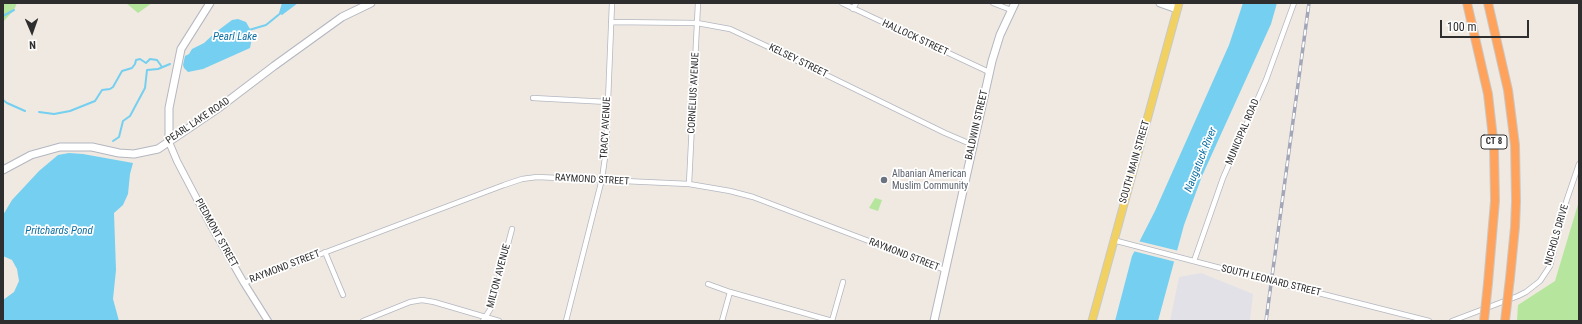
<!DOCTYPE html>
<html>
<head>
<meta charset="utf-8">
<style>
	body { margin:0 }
	#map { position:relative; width:1582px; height:324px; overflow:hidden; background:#efe9e1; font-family:"Roboto Condensed",sans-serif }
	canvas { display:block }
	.frame { position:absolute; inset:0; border:4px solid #2e2e2e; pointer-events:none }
	.north { position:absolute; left:12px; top:12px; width:40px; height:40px; -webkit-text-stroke:3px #fff; paint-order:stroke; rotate:178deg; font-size:11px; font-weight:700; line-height:16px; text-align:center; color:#2e2e2e }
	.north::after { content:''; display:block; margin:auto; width:14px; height:18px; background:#2e2e2e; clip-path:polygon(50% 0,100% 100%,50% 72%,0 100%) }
	.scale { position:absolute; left:1440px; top:20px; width:89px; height:18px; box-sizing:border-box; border:2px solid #2e2e2e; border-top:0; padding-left:5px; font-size:12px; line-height:14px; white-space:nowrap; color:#2e2e2e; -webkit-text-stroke:3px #fff; paint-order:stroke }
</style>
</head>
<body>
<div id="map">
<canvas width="1582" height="324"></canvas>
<div class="frame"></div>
<div class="north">N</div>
<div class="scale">100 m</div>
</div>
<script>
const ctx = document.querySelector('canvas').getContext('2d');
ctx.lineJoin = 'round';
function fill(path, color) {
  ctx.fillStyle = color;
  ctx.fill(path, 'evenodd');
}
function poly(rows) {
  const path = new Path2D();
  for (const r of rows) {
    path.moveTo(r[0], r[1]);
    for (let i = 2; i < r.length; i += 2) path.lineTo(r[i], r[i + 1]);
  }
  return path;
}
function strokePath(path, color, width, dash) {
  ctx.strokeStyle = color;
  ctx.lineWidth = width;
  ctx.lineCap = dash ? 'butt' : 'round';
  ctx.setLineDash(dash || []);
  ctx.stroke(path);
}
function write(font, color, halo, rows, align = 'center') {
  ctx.font = font + ' "Roboto Condensed",sans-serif';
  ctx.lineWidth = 3.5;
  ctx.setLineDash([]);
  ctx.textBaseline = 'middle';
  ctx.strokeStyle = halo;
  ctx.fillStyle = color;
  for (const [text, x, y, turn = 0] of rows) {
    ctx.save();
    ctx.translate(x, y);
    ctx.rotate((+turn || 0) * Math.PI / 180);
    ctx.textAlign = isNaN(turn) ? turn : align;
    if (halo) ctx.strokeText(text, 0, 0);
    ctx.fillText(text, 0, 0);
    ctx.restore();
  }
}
fill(poly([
	[1201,273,1253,294,1250,321,1170,321,1179,277]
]), '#e3e1e8');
fill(poly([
	[3,3,17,3,14,10,3,22],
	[126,3,152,3,138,13],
	[875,198,882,200,878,211,869,208],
	[1579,201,1579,321,1517,321,1518,305,1555,281]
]), '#b6e59e');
fill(poly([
	[282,3,298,3,282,15,279,13],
	[1243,3,1277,3,1271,24,1202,176,1184,225,1158,321,1115,321,1132,256,1155,211,1229,45],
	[238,19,246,22,250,29,252,38,250,48,203,69,188,72,184,68,183,65,185,56,189,54,192,49,204,43,216,32,232,20],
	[69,153,83,154,133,163,130,174,128,194,123,205,114,213,116,270,113,299,119,321,3,321,3,300,14,292,19,281,17,269,12,260,3,256,3,215,12,200,39,171,58,155]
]), '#75cff0');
fill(poly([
	[1138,241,1179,251,1176,262,1133,251]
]), '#efe9e1');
strokePath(poly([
	[3,16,14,10],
	[249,30,266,25,282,12],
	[3,100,7,103,25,111],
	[39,112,54,114,70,111,95,101,102,90,110,89,113,87,122,71,132,68,135,64,136,60,140,59,146,63,150,59,157,60,162,67],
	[113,141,119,137,123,121,130,116,145,88,147,70,158,69,170,64]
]), '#75cff0', 2);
const minor = poly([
	[842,3,989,72],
	[993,3,1011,10],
	[853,9,856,3],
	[611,22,697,23,730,29,777,51,945,133,973,145],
	[533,98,608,102],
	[689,184,698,3],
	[1113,240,1266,280],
	[325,252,343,295],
	[1194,261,1223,178,1266,80,1294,3],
	[244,283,504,185,522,179,537,177,689,184,730,191,753,197,945,270],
	[1279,283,1429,321],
	[708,284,730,292,832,321],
	[363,321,410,302,422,300,434,302,499,321],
	[483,321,491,308,512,229],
	[566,321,602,179,606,150,612,3],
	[722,321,730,292],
	[832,321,843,282],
	[1452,321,1518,296,1526,292,1540,281,1550,266,1565,205,1579,164]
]);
const tertiary = poly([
	[169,142,177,161,209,222,244,283,268,321]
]);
const secondary = poly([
	[1160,3,1177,9],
	[169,142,169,108,181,49,210,3],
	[3,170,31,155,60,147,92,147,119,153,134,154,158,149,220,107,274,66,342,17,371,3],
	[934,321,992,61,1000,35,1015,3]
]);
const primary = poly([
	[1092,321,1179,3]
]);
const motorway = poly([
	[1467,3,1488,94,1494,147,1495,201,1488,283],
	[1488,3,1508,90,1515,145,1516,201,1515,227,1510,278]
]);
strokePath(minor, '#b4b7c1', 6);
strokePath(tertiary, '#b4b7c1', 8);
strokePath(secondary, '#b4b7c1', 9);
strokePath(primary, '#c9c9c9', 9);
strokePath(motorway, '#c9c9c9', 10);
strokePath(minor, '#fff', 4.5);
strokePath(tertiary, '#fff', 6);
strokePath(secondary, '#fff', 7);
strokePath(primary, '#f2d163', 7);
strokePath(motorway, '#ffa35c', 8);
const rail = poly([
	[1266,321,1309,3]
]);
strokePath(rail, '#a3a6b8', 3.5);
strokePath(rail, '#fff', 2, [6]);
const minorBridge = poly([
	[1266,280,1279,283]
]);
const motorwayBridge = poly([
	[1484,321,1488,283],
	[1505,321,1510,278]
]);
strokePath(minorBridge, '#b4b7c1', 6, []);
strokePath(motorwayBridge, '#c9c9c9', 10, []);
strokePath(minorBridge, '#fff', 4.5);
strokePath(motorwayBridge, '#ffa35c', 8);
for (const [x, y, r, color] of [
	[884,180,4,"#6b7280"]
]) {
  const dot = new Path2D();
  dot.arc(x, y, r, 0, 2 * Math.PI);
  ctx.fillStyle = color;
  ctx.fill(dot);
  strokePath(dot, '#fff', 1.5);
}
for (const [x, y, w] of [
	[1494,142,26]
]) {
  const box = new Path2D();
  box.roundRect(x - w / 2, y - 7, w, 14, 3);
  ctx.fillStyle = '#fff';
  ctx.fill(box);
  strokePath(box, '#2e2e2e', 1);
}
write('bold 9px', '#2e2e2e', null, [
	["CT 8",1494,142]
]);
write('10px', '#2e2e2e', '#fff', [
	["HALLOCK STREET",915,38,25],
	["KELSEY STREET",798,61,26],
	["CORNELIUS AVENUE",694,93,-87],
	["PEARL LAKE ROAD",198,121,-34],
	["BALDWIN STREET",977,125,-77],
	["TRACY AVENUE",606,128,-87],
	["MUNICIPAL ROAD",1243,132,-67],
	["SOUTH MAIN STREET",1135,162,-74],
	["RAYMOND STREET",592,180,3],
	["PIEDMONT STREET",216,233,61],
	["NICHOLS DRIVE",1557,235,-74],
	["RAYMOND STREET",904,255,21],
	["RAYMOND STREET",285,267,-21],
	["MILTON AVENUE",499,276,-75],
	["SOUTH LEONARD STREET",1271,281,14]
]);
write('10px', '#5b616d', '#fff', [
	["Albanian American",892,174],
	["Muslim Community",892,186]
], 'left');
write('italic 11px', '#0d6fa3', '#fff', [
	["Pearl Lake",235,37],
	["Naugatuck River",1201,160,-68],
	["Pritchards Pond",59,231]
]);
</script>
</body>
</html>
